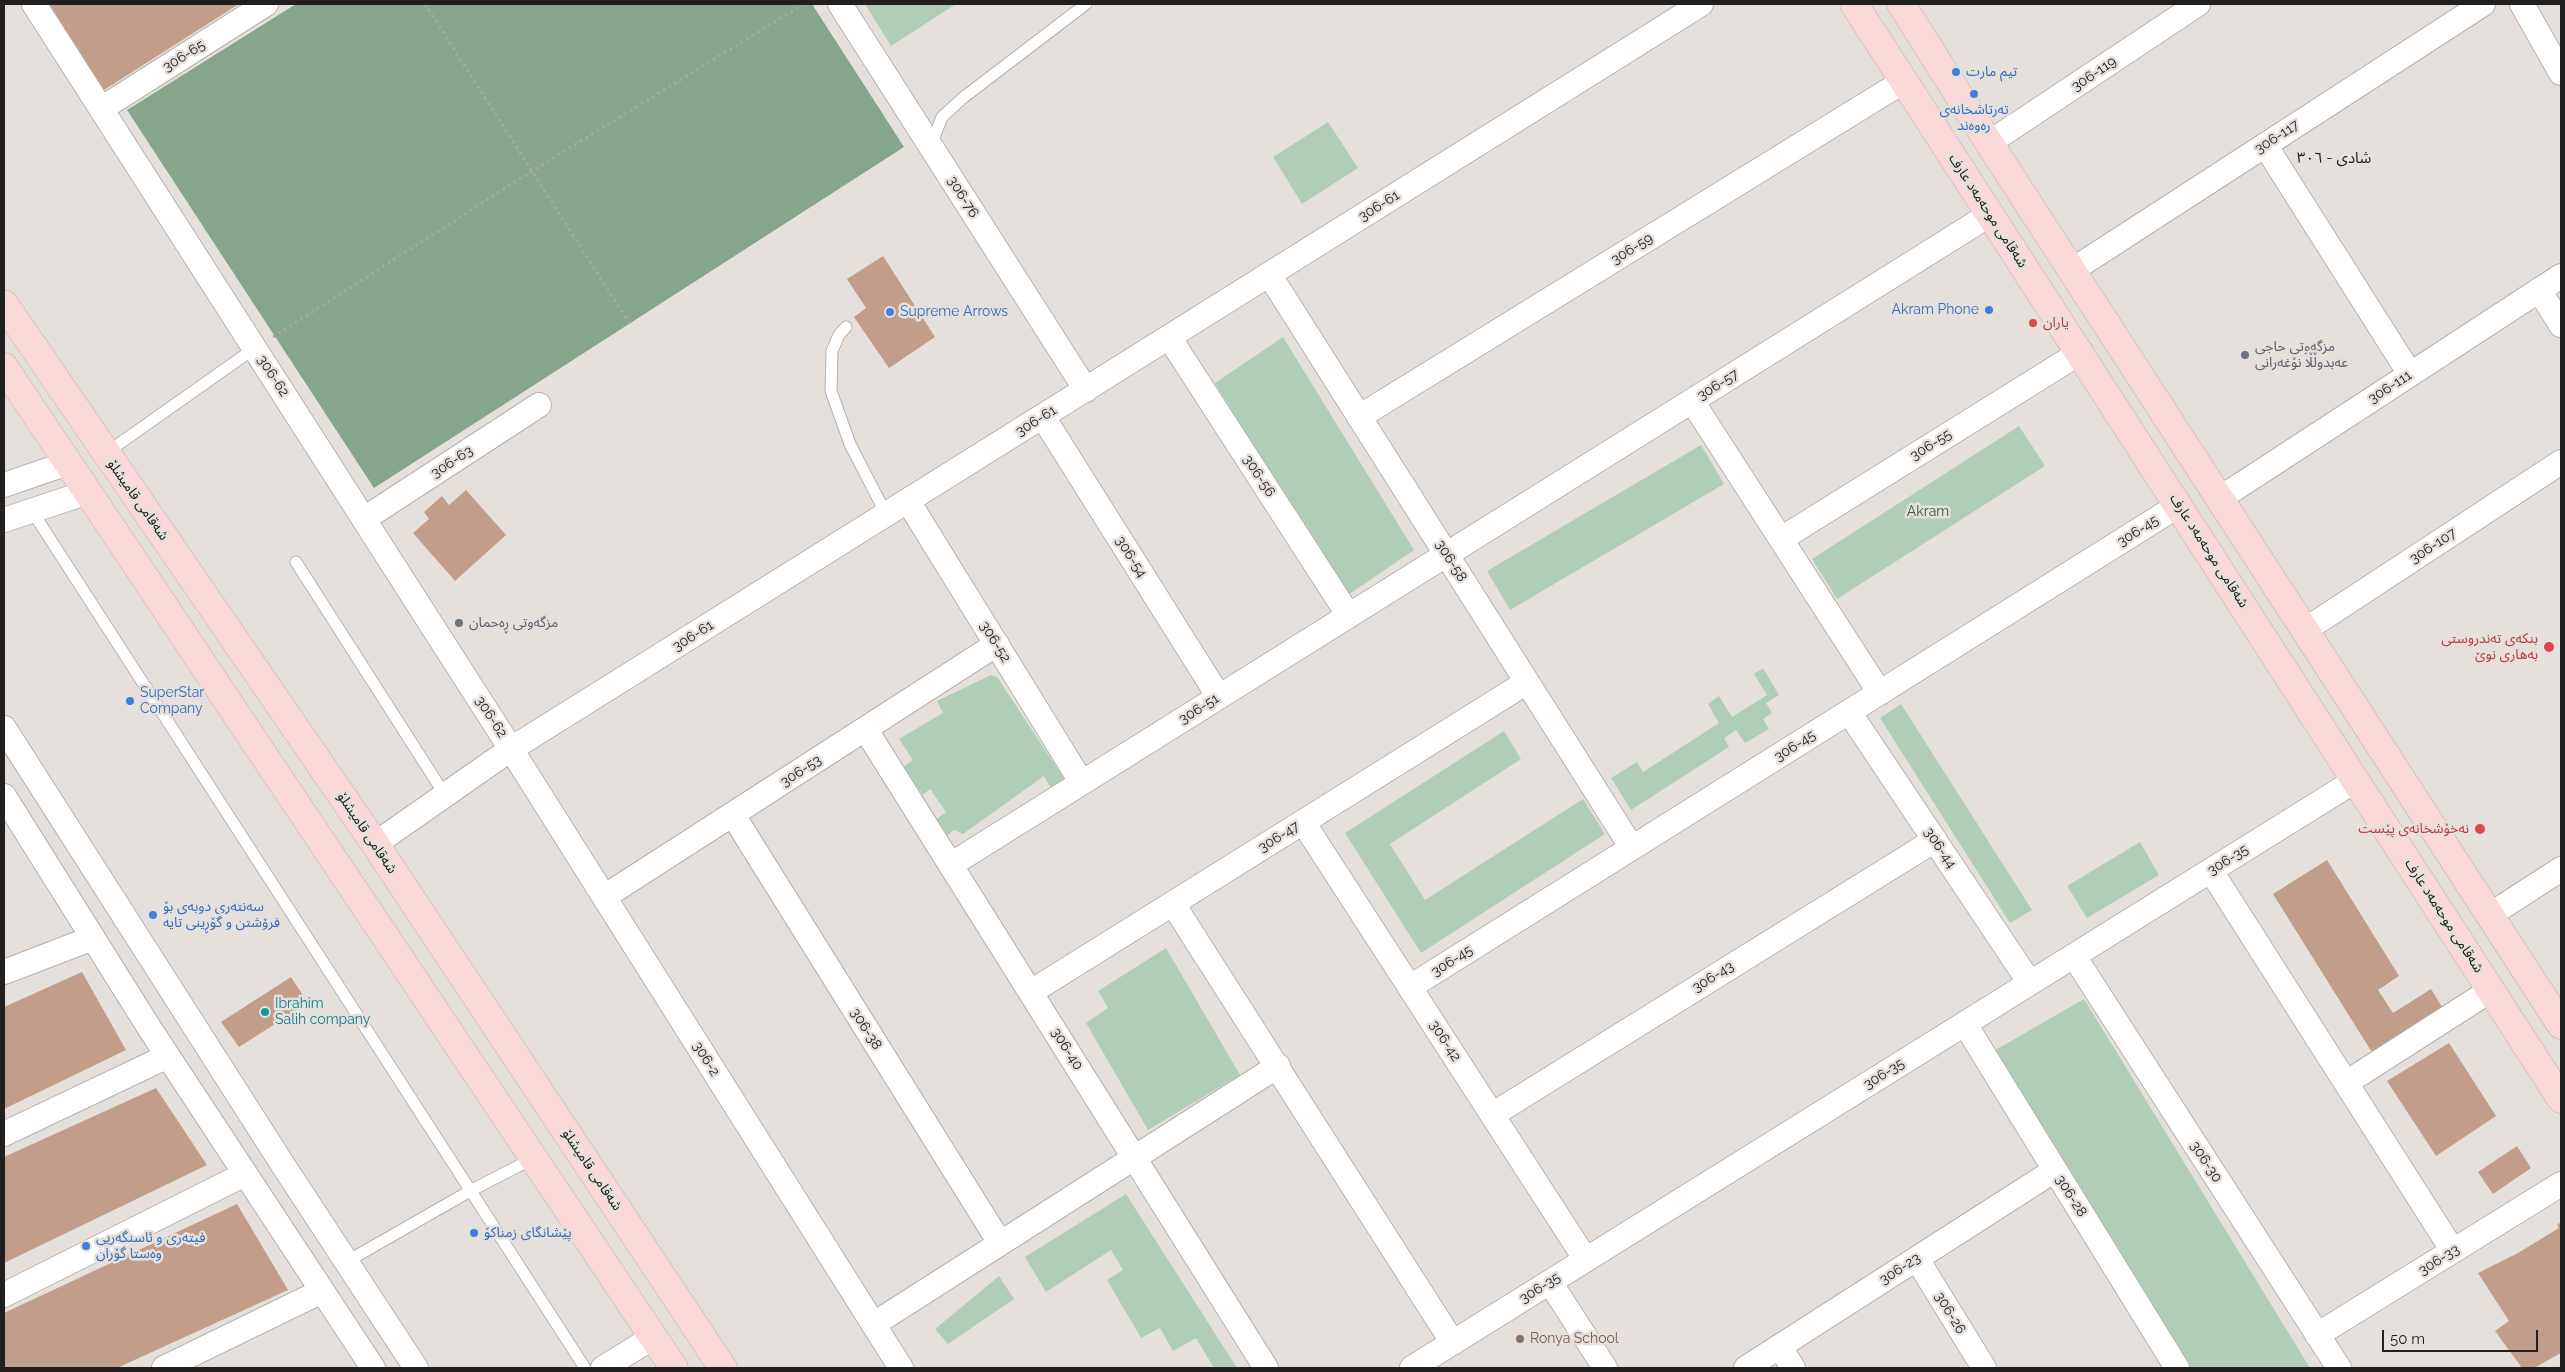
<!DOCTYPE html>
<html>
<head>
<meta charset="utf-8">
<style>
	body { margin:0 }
	#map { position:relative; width:2565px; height:1372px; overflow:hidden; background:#e6e0dd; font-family:Raleway,sans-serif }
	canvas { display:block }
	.frame { position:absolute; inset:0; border:5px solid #22201f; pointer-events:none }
	.scale { position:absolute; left:2382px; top:1330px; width:156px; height:22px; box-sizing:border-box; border:2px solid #22201f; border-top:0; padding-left:6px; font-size:15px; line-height:18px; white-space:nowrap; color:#22201f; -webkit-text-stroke:4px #e6e0dd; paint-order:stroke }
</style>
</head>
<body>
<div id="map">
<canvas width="2565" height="1372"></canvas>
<div class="frame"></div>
<div class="scale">50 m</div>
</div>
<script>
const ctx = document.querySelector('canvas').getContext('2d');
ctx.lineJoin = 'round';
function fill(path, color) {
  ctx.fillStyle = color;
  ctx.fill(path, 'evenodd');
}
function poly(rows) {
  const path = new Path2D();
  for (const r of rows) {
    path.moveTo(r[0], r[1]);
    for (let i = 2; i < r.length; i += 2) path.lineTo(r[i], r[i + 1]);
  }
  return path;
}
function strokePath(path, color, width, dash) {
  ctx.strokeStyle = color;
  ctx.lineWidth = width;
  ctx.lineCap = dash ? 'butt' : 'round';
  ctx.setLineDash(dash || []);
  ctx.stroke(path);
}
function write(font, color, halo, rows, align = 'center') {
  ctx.font = font + ' Raleway,"Noto Sans Arabic",sans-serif';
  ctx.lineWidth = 5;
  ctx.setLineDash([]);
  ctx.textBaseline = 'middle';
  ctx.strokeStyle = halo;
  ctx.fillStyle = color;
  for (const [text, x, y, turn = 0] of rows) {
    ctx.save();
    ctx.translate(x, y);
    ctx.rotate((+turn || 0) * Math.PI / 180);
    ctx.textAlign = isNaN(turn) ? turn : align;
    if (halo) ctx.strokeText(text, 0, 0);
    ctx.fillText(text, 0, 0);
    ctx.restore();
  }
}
fill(poly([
	[865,4,956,4,891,46],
	[1328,122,1358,168,1302,204,1273,157],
	[1283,337,1414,550,1345,597,1215,383],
	[2019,426,2045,466,1837,599,1812,559],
	[1701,445,1724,484,1510,610,1487,571],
	[1763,668,1779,695,1766,703,1772,713,1763,719,1769,729,1745,743,1736,730,1724,738,1729,747,1631,810,1611,778,1637,762,1643,772,1719,723,1708,704,1719,696,1732,717,1767,695,1754,674],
	[991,675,997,677,1065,780,1052,790,1044,776,963,834,954,830,943,839,934,821,946,812,930,789,923,795,903,767,913,760,899,739,943,713,937,701],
	[1901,704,2032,910,2010,923,1880,718],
	[1504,731,1521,759,1390,844,1425,900,1583,799,1605,834,1421,953,1345,833],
	[2140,842,2159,875,2087,918,2067,886],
	[1166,948,1240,1075,1148,1130,1086,1023,1108,1008,1098,991],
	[2084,999,2310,1368,2190,1368,1992,1052],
	[1126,1194,1237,1368,1214,1368,1196,1338,1173,1351,1160,1328,1141,1338,1107,1280,1123,1270,1111,1250,1046,1292,1025,1257],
	[999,1276,1014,1299,948,1344,935,1329]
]), '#b0ceb7');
fill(poly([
	[296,4,812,4,904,147,374,488,127,110]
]), '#85a68c');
fill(poly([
	[49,4,239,4,104,90],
	[883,256,935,337,889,368,854,317,866,308,847,279],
	[466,490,506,535,455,581,413,533,429,519,424,512,442,496,449,505],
	[2327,860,2399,976,2378,990,2393,1013,2431,989,2444,1010,2373,1054,2273,894],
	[82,972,126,1050,4,1109,4,1007],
	[291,977,308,1003,239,1047,221,1022],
	[2449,1043,2496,1116,2436,1156,2387,1081],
	[156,1088,207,1165,4,1263,4,1157],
	[2517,1146,2531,1168,2493,1194,2478,1172],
	[237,1204,288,1290,117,1368,4,1368,4,1313],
	[2561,1222,2561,1353,2534,1368,2522,1368,2495,1331,2509,1321,2478,1273,2518,1253,2559,1228,2557,1225]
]), '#c29d89');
const lane = poly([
	[931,145,942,117,964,97,1086,4],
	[846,327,839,335,832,351,831,391,850,444,886,514],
	[106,453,255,348],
	[32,511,585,1368],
	[296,562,445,795],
	[346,1262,470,1191,532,1159]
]);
const street = poly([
	[34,4,511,749,901,1368],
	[840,4,1086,390],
	[2522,4,2561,73],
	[101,109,266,4],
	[1989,143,2198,4],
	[2265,145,2410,374],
	[2071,271,2483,4],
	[1269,274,1632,848],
	[2539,290,2561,325],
	[1169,337,1349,616],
	[1692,401,1880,693],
	[1043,417,1219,697],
	[1359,417,1904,81],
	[4,485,68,463],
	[2219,499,2561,276],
	[908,501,1082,783],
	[364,519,539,405],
	[4,520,88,492],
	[1781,539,2081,352],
	[2305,630,2561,462],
	[1849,712,2030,983],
	[4,728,283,1165,416,1368],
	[866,730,1266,1368],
	[4,796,150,1029,373,1368],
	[733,815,1000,1243],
	[1303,822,1586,1260],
	[375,844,511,749,1701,4],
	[952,864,1989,215],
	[2211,871,2453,1251],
	[604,897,997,644],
	[1173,904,1453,1343],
	[2490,915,2561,869],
	[2074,956,2339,1368],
	[4,972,93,938],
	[1410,987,2179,505],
	[1031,992,1527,682],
	[1965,1024,2177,1368],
	[2346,1083,2491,990],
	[1492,1115,1935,840],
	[4,1134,168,1056],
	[1917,1259,1984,1368],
	[1550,1282,1605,1368],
	[4,1295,245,1174],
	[874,1324,1278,1066],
	[2317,1335,2561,1184],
	[1780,1347,1793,1368],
	[164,1368,322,1291],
	[603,1368,652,1338],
	[1412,1368,2356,780],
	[1746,1368,2055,1170]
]);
const secondary = poly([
	[1854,4,2561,1099],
	[1901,4,1989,143,2561,1025],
	[4,304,375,844,723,1368],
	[4,367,674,1368]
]);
strokePath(lane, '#b7b0ad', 13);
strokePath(street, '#b7b0ad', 26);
strokePath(secondary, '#b7b0ad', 29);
strokePath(poly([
	[425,4,630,324],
	[273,337,532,171,804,4]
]), '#aba6a4', 3, [2.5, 4]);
strokePath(lane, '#fff', 11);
strokePath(street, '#fff', 24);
strokePath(secondary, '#fbd9d9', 28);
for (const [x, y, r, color] of [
	[1956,72,5,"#3f7fe0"],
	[1974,94,5,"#3f7fe0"],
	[1989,310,5,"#3f7fe0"],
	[890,312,5,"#3f7fe0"],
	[2033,323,5,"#e0444e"],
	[2245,355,5,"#6b7280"],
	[459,623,5,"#6b7280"],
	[2549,647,6,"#e0444e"],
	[130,701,5,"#3f7fe0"],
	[2480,829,6,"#e0444e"],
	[153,915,5,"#3f7fe0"],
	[265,1012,5,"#0f9aa8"],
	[474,1233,5,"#3f7fe0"],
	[86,1246,5,"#3f7fe0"],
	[1520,1339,5,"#8d6e63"]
]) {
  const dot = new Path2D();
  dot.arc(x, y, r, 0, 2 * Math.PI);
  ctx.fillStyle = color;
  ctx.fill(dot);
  strokePath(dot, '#e6e0dd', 2);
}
write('14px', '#22201f', '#e6e0dd', [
	["306-65",184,56,-32],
	["306-119",2094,74,-34],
	["306-117",2277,137,-33],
	["306-76",963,197,58],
	["306-61",1379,206,-32],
	["شەقامی موحەمەد عارف",1988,211,57],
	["306-59",1632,249,-32],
	["306-62",273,376,57],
	["306-57",1718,385,-32],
	["306-111",2390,387,-33],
	["306-61",1036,421,-32],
	["306-55",1931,445,-32],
	["306-63",452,462,-33],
	["306-56",1259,476,57],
	["شەقامی قامیشلۆ",138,500,55],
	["306-45",2138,531,-32],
	["306-107",2433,546,-33],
	["شەقامی موحەمەد عارف",2209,551,57],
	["306-54",1131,557,58],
	["306-58",1451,561,58],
	["306-61",693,636,-32],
	["306-52",995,642,58],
	["306-51",1199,709,-32],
	["306-62",491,717,57],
	["306-45",1795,746,-32],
	["306-53",801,771,-33],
	["شەقامی قامیشلۆ",367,833,56],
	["306-47",1279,837,-32],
	["306-44",1940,848,56],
	["306-35",2228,860,-32],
	["شەقامی موحەمەد عارف",2444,916,57],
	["306-45",1452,961,-32],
	["306-43",1713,977,-32],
	["306-38",866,1029,58],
	["306-42",1445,1041,57],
	["306-40",1067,1049,58],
	["306-2",706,1059,58],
	["306-35",1884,1074,-32],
	["306-30",2206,1162,57],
	["شەقامی قامیشلۆ",592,1170,56],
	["306-28",2071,1196,58],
	["306-33",2439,1260,-32],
	["306-23",1900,1269,-33],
	["306-35",1540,1288,-32],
	["306-26",1950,1313,59]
]);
write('14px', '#366cbe', '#e6e0dd', [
	["تيم مارت",1966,72],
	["ته‌رتاشخانه‌ی",1974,110,"center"],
	["ره‌وه‌ند",1974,126,"center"],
	["Akram Phone",1979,310,"right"],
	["Supreme Arrows",900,312],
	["SuperStar",140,693],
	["Company",140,709],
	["سەنتەری دوبەی بۆ",163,907],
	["فرۆشتن و گۆڕینی تایە",163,923],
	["پێشانگای زمناكۆ",484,1233],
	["فیتەری و ئاسنگەریی",96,1238],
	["وەستا گۆران",96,1254]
], 'left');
write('14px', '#be3a42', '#e6e0dd', [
	["یاران",2043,323,"left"],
	["بنکەی تەندروستی",2538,639],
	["بەهاری نوێ",2538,655],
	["نەخۆشخانەی پێست",2469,829]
], 'right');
write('14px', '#5b616d', '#e6e0dd', [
	["مزگەوتی حاجی",2255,347],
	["عەبدوڵڵا نۆغەرانی",2255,363],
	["مزگەوتی ڕەحمان",469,623]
], 'left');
write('14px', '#295e3a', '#e6e0dd', [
	["Akram",1928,512]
]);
write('14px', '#0d838f', '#e6e0dd', [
	["Ibrahim",275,1004],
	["Salih company",275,1020]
], 'left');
write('14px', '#785e54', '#e6e0dd', [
	["Ronya School",1530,1339]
], 'left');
write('15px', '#22201f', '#e6e0dd', [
	["شادی - ٣٠٦",2334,158]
]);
</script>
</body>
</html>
